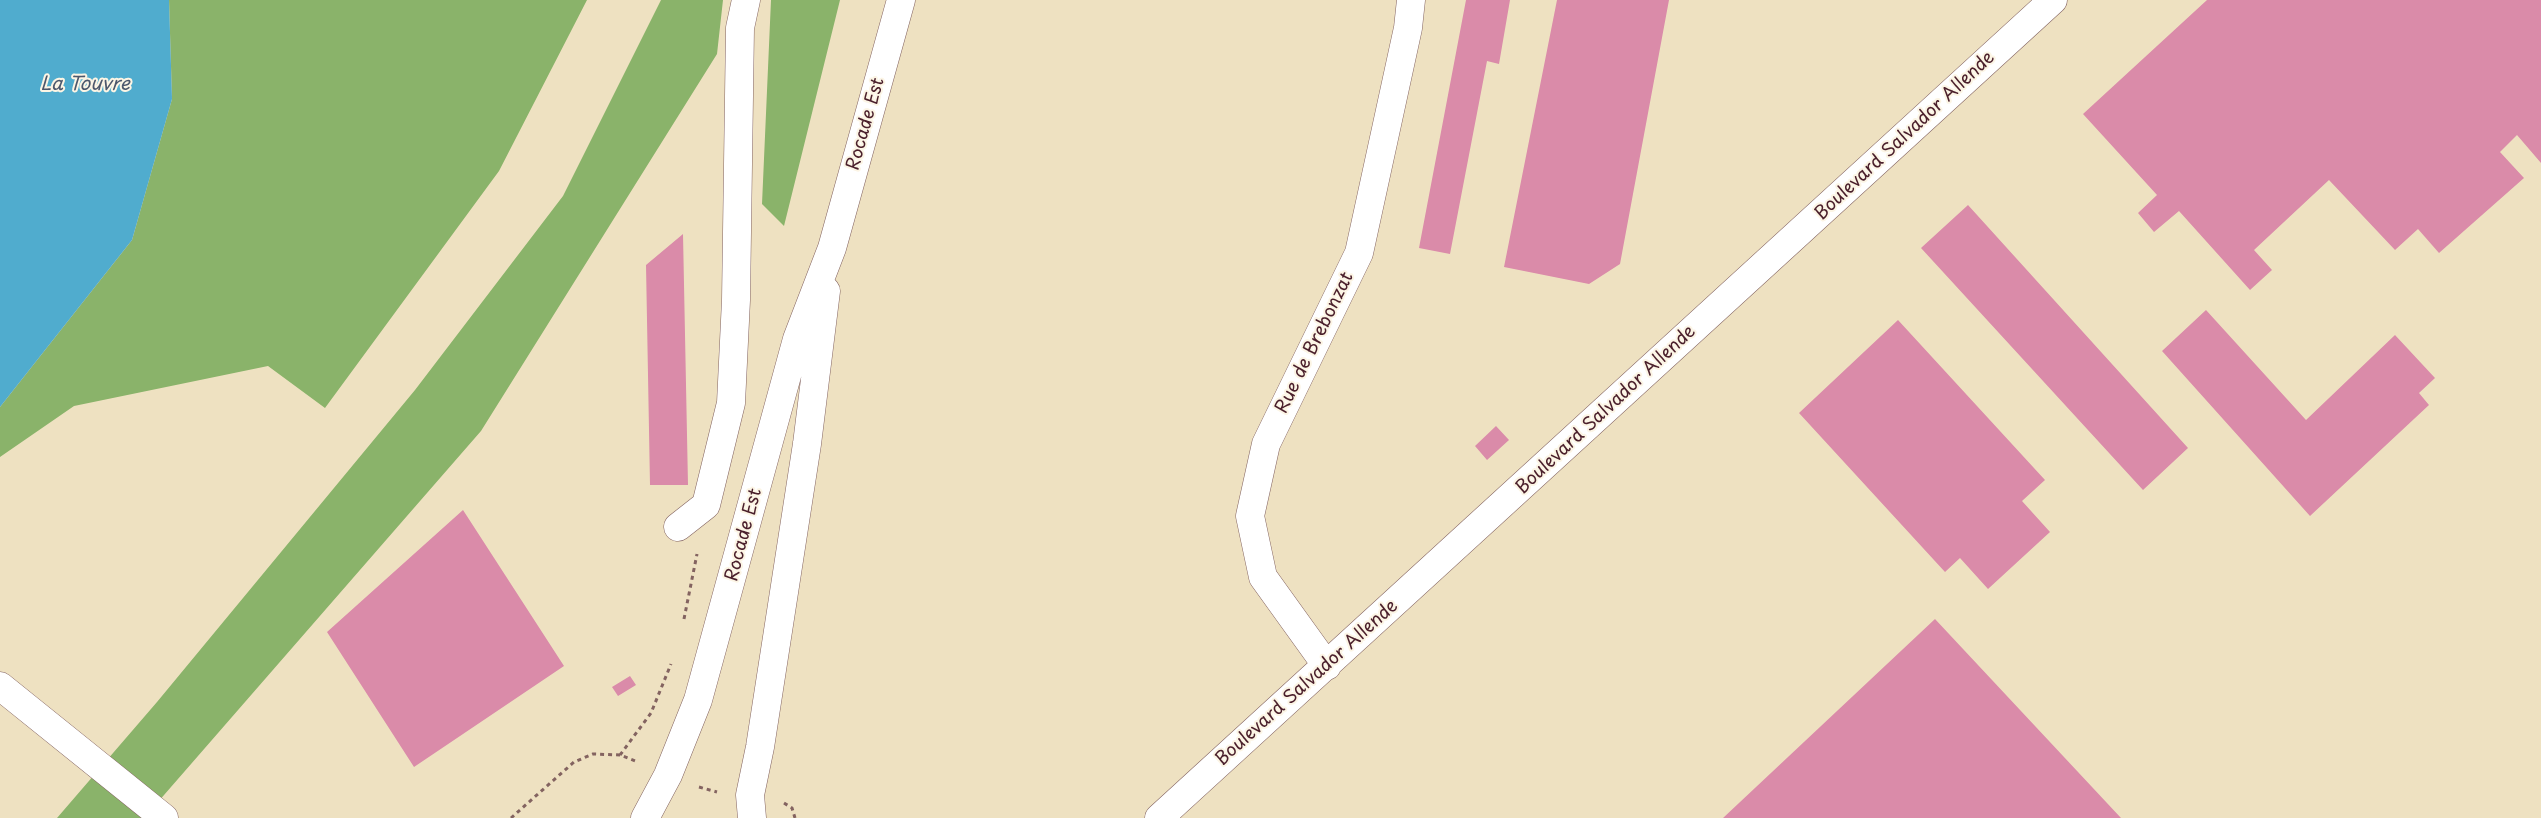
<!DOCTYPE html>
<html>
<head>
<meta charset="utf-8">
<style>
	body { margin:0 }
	canvas { display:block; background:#eee1c1 }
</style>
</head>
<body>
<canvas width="2541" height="818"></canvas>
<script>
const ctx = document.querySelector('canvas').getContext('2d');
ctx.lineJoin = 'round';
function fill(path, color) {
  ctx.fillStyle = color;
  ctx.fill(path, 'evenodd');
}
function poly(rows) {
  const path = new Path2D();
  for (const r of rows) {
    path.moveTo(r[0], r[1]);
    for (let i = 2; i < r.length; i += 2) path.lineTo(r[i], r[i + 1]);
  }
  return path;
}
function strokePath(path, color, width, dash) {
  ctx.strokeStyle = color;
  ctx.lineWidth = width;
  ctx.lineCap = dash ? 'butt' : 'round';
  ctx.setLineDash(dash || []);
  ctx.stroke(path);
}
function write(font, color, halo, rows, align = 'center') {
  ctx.font = font + ' "Playpen Sans",sans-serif';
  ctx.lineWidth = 4;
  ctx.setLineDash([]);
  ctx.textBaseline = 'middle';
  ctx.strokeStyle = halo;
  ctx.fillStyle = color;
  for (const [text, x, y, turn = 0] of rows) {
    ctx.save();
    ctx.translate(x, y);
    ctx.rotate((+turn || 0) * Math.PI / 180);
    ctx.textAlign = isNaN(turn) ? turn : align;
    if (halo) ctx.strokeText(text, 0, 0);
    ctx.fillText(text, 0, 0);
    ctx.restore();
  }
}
fill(poly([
	[169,0,587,0,499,171,325,408,268,366,74,406,0,457,0,407,132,240,172,99],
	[661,0,723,0,717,54,481,431,144,818,57,818,157,702,415,390,563,196],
	[771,0,840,0,784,226,762,204]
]), '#8ab36a');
fill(poly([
	[0,0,169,0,172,99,132,240,0,407]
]), '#50acce');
fill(poly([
	[1466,0,1510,0,1499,64,1487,61,1450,254,1419,248],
	[1557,0,1669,0,1620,264,1589,284,1504,267],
	[2207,0,2541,0,2541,163,2517,135,2500,152,2524,178,2439,253,2418,229,2395,250,2329,180,2254,250,2272,270,2250,290,2179,211,2154,232,2138,213,2157,195,2083,114],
	[1968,205,2188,448,2143,490,1921,248],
	[683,234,688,485,650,485,646,265],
	[2206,310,2306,420,2395,335,2435,378,2419,393,2429,405,2310,516,2162,351],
	[1898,320,2045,480,2022,501,2050,532,1988,589,1960,558,1945,572,1799,413],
	[1496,426,1509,440,1487,460,1475,446],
	[463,510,564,666,414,767,327,632],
	[1935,619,2121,818,1723,818],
	[630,676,636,685,618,696,612,687]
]), '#da8ba9');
const minor = poly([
	[678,527,706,505,731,403,736,300,740,28,746,0],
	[1327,666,1263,577,1250,516,1266,444,1359,253,1408,28,1411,0],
	[1159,818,2053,0]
]);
const major = poly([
	[0,686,164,818],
	[645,818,668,775,698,700,797,339,832,248,901,0],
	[752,818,750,795,760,747,807,444,826,291]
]);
strokePath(minor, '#836360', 29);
strokePath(major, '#836360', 29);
strokePath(poly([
	[684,619,697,554],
	[620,755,651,713,671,664],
	[699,787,717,792],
	[784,803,792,808,795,818],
	[511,818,574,762,593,754,620,755,638,762]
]), '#836360', 3, [4, 4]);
strokePath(minor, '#fff', 28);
strokePath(major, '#fff', 28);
write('18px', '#4a1f2b', '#fcf5e5', [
	["Rocade Est",866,124,-74],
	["Boulevard Salvador Allende",1905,136,-43],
	["Rue de Brebonzat",1315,343,-64],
	["Boulevard Salvador Allende",1606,410,-43],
	["Rocade Est",744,535,-75],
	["Boulevard Salvador Allende",1307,683,-42]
]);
write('italic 19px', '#4c576c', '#fcf5e5', [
	["La Touvre",85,85]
]);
</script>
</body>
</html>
